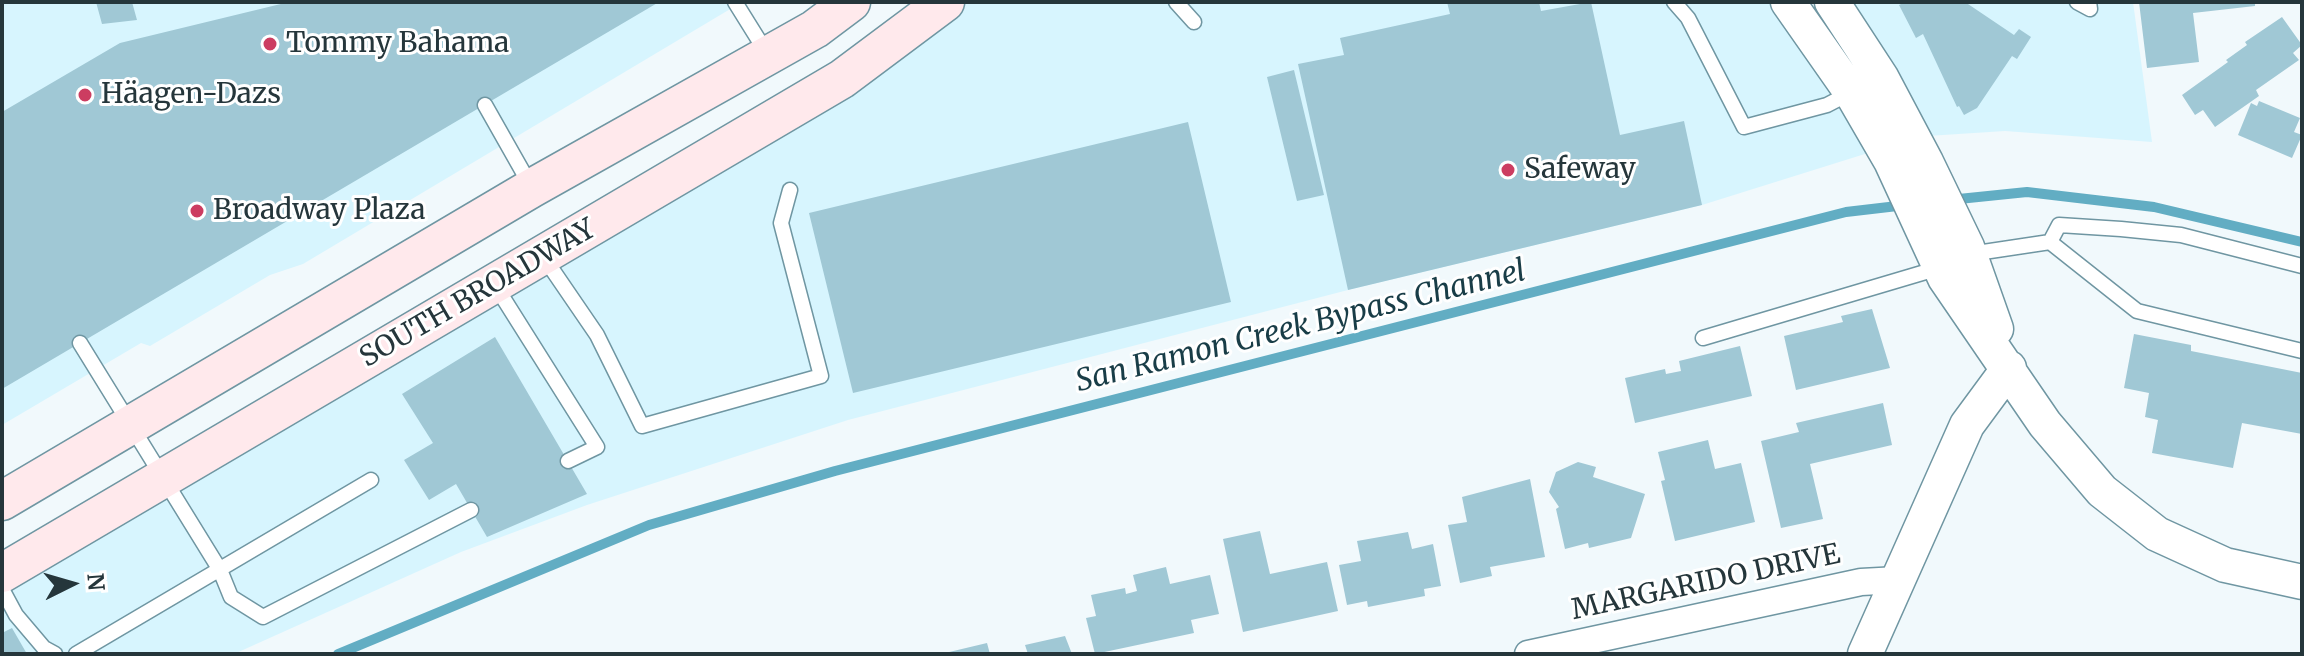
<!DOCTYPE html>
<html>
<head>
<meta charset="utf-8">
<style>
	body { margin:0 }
	#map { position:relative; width:2304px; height:656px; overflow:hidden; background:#f1f9fc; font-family:Merriweather,serif }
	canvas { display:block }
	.frame { position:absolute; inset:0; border:4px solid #25363b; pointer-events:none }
	.north { position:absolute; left:32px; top:544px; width:80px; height:80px; -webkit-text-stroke:6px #fff; paint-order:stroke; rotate:85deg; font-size:22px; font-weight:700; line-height:32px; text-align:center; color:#25363b }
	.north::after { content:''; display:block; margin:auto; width:28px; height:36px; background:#25363b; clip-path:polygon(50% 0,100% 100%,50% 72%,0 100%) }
</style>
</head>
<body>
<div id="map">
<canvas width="2304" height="656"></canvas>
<div class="frame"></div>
<div class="north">N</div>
</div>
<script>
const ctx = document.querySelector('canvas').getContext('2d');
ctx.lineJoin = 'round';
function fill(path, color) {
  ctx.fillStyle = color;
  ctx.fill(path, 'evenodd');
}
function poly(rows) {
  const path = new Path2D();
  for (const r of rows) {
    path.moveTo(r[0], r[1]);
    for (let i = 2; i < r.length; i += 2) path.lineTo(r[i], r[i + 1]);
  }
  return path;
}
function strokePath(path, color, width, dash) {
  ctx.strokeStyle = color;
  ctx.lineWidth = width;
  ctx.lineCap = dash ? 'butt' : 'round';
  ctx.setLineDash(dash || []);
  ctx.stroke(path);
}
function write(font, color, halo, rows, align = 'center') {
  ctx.font = font + ' Merriweather,serif';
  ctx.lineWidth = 6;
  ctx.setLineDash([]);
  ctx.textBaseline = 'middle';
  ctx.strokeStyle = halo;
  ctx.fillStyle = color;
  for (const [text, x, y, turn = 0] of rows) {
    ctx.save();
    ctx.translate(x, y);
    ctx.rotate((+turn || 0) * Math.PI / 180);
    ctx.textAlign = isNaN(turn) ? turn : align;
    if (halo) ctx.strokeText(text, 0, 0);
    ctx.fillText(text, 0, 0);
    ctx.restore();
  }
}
fill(poly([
	[2,2,742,2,303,264,270,275,150,346,141,343,2,425],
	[945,2,1788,2,1884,148,1702,205,1348,290,848,420,587,505,461,552,234,654,2,654,2,573],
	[1832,2,2133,2,2152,142,2005,131,1912,137]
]), '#d7f5fe');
strokePath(poly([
	[1949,200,2027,192,2154,207,2302,242],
	[338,654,649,525,835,471,1846,212,1906,205]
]), '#62adc3', 10);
fill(poly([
	[96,2,132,2,137,20,102,24],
	[289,2,659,2,2,389,2,112,120,43],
	[1447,2,1539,2,1541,11,1591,2,1620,135,1684,121,1702,205,1348,290,1298,64,1344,55,1340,38,1450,14],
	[1905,2,1965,2,2014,35,2019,29,2031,37,2017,59,2012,56,1977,108,1964,115,1959,106,1957,107,1923,34,1916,38,1899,5],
	[2139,2,2255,2,2255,6,2193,13,2199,62,2147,68],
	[2282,17,2302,45,2293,53,2299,60,2256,90,2259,96,2215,127,2203,110,2195,115,2182,95,2228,62,2226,60,2247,45,2245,42],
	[1294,70,1324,195,1297,201,1267,77],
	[2259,101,2300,118,2294,132,2302,135,2292,158,2238,135,2251,103,2257,106],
	[1188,122,1231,302,853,393,809,213],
	[1872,309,1890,368,1796,390,1784,336,1843,322,1841,316],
	[2134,334,2191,345,2191,351,2302,373,2302,434,2242,423,2233,468,2152,453,2158,420,2145,417,2149,393,2124,388],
	[495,337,587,494,487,537,456,484,429,500,404,460,433,443,402,394],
	[1740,346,1752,396,1635,423,1625,378,1665,369,1666,374,1681,371,1679,361],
	[1883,403,1892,445,1810,464,1823,519,1781,528,1761,441,1799,432,1796,423],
	[1708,440,1715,469,1741,463,1755,522,1675,541,1661,481,1665,480,1658,452],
	[1578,462,1596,467,1593,477,1645,494,1631,538,1589,548,1588,543,1565,549,1556,509,1559,507,1549,492,1556,472],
	[1530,479,1545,557,1490,567,1492,576,1460,583,1448,525,1467,522,1462,497],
	[1260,531,1270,574,1327,562,1338,611,1243,632,1223,539],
	[1408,532,1412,549,1433,544,1441,586,1424,589,1425,596,1368,607,1367,601,1347,605,1339,565,1361,561,1357,541],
	[1166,567,1170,584,1210,575,1219,614,1191,620,1194,633,1095,654,1086,618,1096,616,1091,595,1125,588,1126,594,1137,591,1133,575],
	[12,628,27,654,2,654,2,633],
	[1065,636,1072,654,1028,654,1025,645],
	[987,643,990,654,945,654,945,653]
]), '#a0c8d5');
const service = poly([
	[735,2,768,55],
	[1176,2,1194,22],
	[1674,2,1688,18,1744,127,1827,105,1850,93],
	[2077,2,2090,9,2089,2],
	[485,105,532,188],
	[2050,242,2059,225,2121,229,2181,235,2302,266],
	[1970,254,2050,242,2137,311,2302,351],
	[543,256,597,335,642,426,821,376,781,223,790,190],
	[495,285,597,447,568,461],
	[1703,338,1939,268],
	[80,343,220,570,231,597,263,617,471,510],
	[2,589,16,615,44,648,55,654],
	[76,654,371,480]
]);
const minor = poly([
	[1528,654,1861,582,1898,580]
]);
const tertiary = poly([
	[1788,2,1851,92,1891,161,1945,278,2045,424,2102,491,2157,534,2225,565,2302,582],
	[1832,2,1881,77,1926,162,1967,247,1996,329],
	[1865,654,1967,425,2009,368]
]);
const secondary = poly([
	[2,501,532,188,815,29,851,2],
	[2,573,842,79,945,2]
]);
strokePath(service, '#6f96a2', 17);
strokePath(minor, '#6f96a2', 29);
strokePath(tertiary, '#6f96a2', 37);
strokePath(secondary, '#6f96a2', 41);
strokePath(service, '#fff', 14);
strokePath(minor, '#fff', 26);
strokePath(tertiary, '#fff', 34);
strokePath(secondary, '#ffe9ec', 38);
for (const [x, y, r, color] of [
	[270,44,8,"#cc3d61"],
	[85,95,8,"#cc3d61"],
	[1508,170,8,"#cc3d61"],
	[197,211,8,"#cc3d61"]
]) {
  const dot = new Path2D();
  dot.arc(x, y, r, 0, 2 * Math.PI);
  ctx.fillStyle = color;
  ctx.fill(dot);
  strokePath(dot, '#fff', 3);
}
write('28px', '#25363b', '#fff', [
	["Tommy Bahama",286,44],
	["Häagen-Dazs",101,95],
	["Safeway",1524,170],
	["Broadway Plaza",213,211]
], 'left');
write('28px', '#25363b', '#fff', [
	["SOUTH BROADWAY",478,294,-30],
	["MARGARIDO DRIVE",1706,583,-12]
]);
write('italic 30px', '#193d47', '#fff', [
	["San Ramon Creek Bypass Channel",1301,327,-14]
]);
</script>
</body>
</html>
